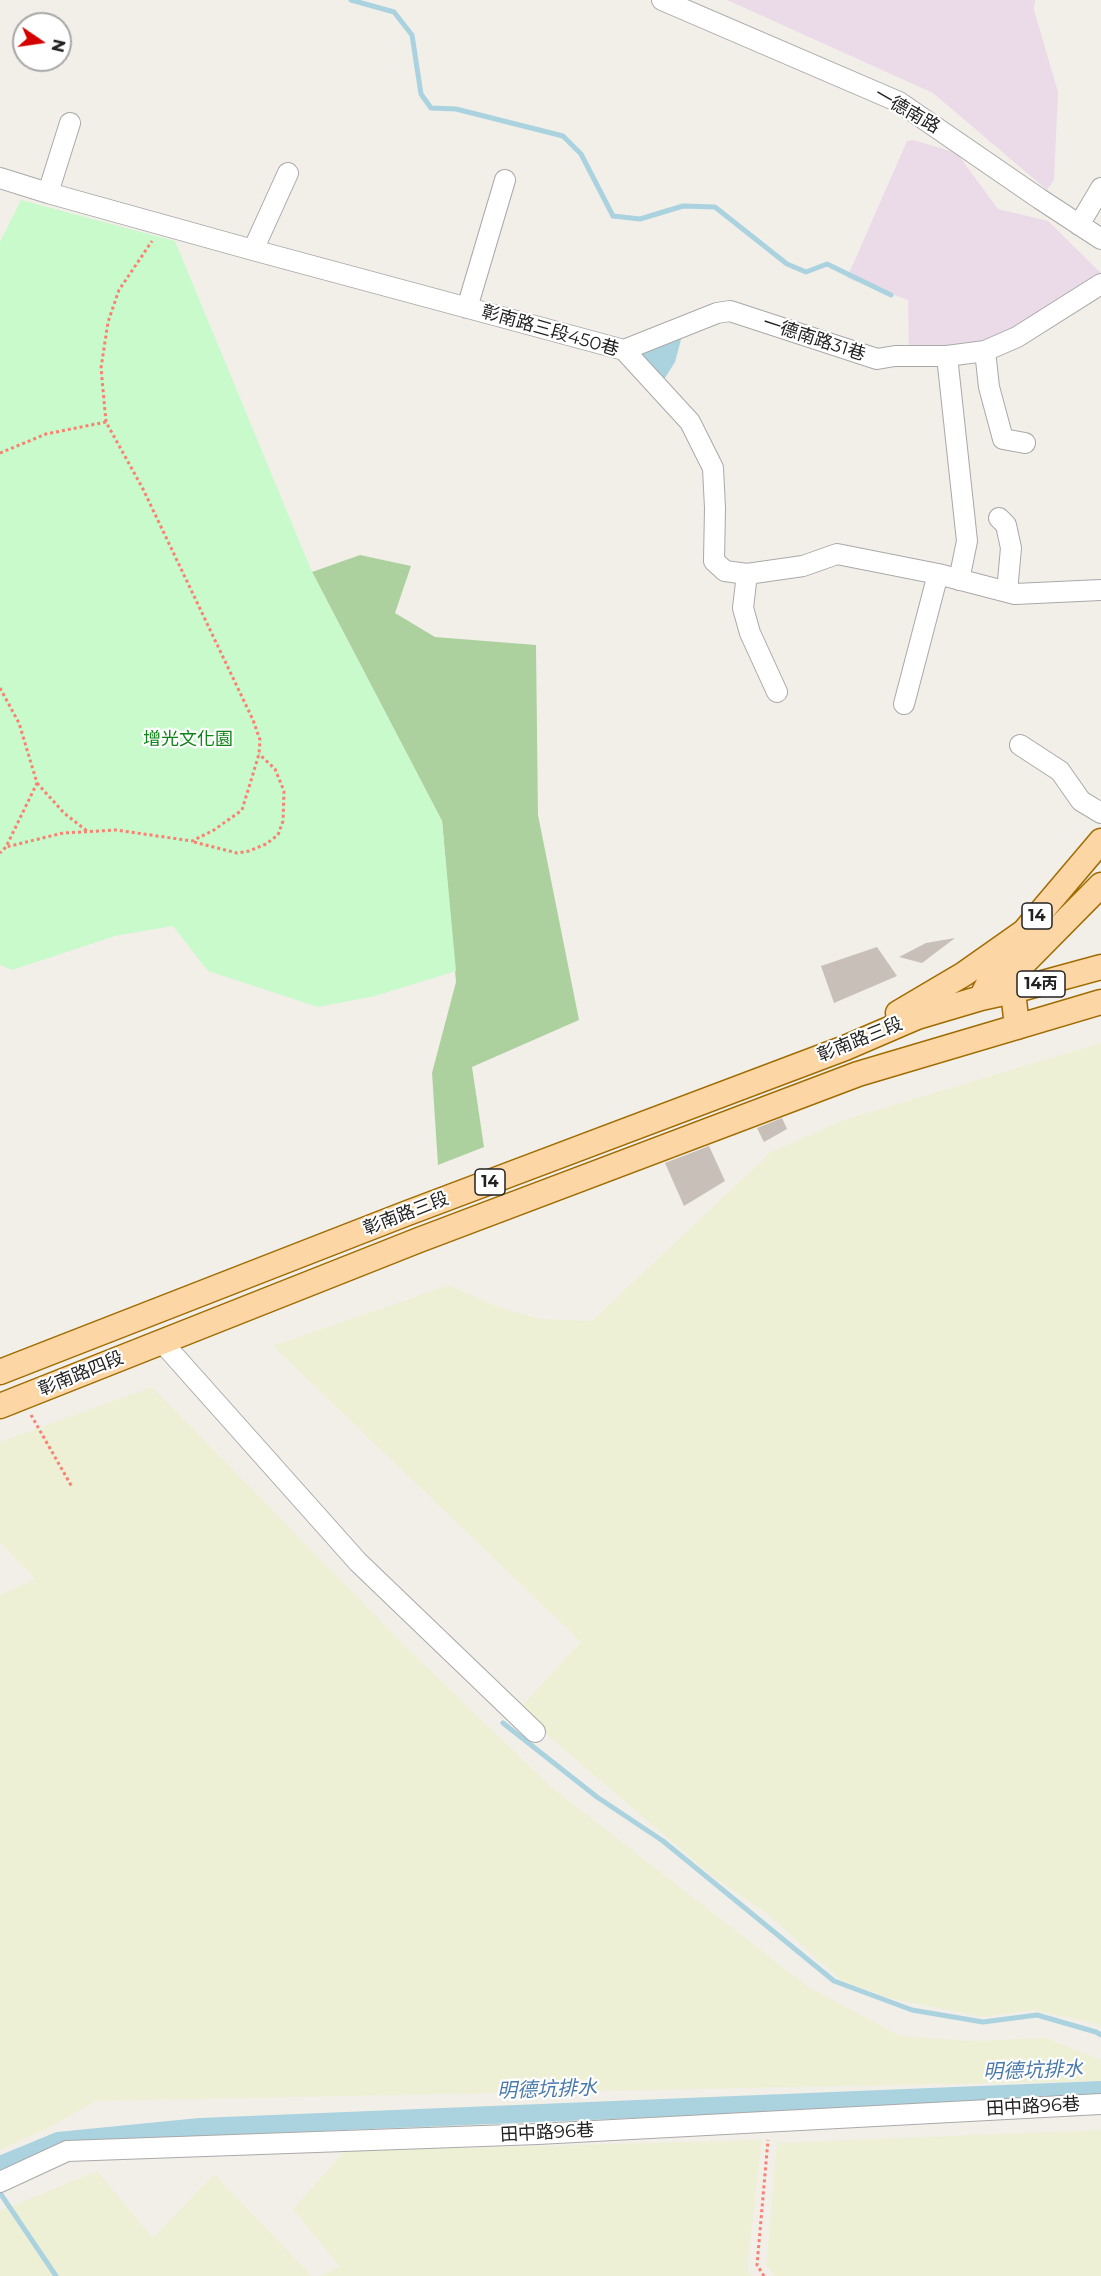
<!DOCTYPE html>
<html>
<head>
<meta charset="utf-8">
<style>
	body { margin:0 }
	#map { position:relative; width:1101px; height:2276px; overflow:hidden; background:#f2efe9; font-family:Montserrat,sans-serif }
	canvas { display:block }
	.north { position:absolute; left:12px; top:12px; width:60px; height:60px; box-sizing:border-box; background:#fff; border:2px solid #a7a7a7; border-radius:50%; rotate:103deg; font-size:16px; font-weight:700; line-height:24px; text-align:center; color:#222 }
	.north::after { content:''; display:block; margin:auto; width:21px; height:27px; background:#d40000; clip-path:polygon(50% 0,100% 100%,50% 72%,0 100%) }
</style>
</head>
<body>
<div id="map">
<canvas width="1101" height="2276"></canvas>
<div class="north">N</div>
</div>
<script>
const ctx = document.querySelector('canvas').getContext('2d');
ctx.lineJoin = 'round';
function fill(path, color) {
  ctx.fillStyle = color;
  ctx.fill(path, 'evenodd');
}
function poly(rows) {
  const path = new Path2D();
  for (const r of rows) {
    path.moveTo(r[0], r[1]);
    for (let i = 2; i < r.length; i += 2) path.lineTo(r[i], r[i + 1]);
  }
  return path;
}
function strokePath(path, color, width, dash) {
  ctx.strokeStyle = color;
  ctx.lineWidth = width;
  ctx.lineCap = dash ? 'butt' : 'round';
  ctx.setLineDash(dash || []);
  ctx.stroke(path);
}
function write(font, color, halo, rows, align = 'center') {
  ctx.font = font + ' Montserrat,"Noto Sans TC",sans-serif';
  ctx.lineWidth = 4.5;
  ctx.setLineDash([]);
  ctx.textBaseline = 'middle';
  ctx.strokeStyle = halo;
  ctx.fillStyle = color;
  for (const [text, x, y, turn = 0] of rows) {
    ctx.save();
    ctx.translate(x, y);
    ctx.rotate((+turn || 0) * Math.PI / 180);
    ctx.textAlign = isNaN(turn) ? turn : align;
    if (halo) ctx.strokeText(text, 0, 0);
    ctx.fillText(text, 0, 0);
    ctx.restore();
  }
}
fill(poly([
	[727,0,1035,0,1034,10,1058,92,1054,180,1047,190,933,93],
	[913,140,957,153,998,209,1048,221,1101,273,997,342,909,349,908,300,847,278,907,141]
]), '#ebdbe8');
fill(poly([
	[1101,1043,1101,2028,1093,2023,1033,2010,982,2017,889,1998,842,1981,765,1912,712,1876,518,1710,581,1642,273,1346,449,1285,493,1305,540,1319,592,1321,771,1152,844,1120],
	[152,1387,406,1647,551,1787,807,1986,900,2036,972,2041,1046,2038,1101,2060,1101,2081,96,2101,46,2129,0,2150,0,1595,35,1579,0,1542,0,1442],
	[1101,2130,1101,2276,775,2276,766,2265,777,2143],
	[762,2140,747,2270,752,2276,319,2276,340,2267,293,2209,345,2151],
	[97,2171,153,2238,214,2174,312,2276,0,2276,0,2211]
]), '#eef0d5');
fill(poly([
	[360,555,411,566,395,613,435,637,536,645,538,815,579,1020,472,1067,484,1147,438,1165,432,1073,456,982,442,821,312,572]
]), '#add19e');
fill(poly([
	[21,200,175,241,312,572,442,821,456,971,375,996,318,1007,208,971,173,926,115,936,12,970,0,965,0,242]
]), '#c8facc');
fill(poly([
	[682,336,675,362,665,378,661,378,644,362,641,352]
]), '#aad3df');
strokePath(poly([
	[351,0,394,12,412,35,421,94,431,108,456,109,563,136,581,154,613,216,640,219,683,206,715,207,787,264,806,272,827,264,891,295],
	[503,1723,597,1797,663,1841,834,1981,912,2010,983,2022,1037,2015,1096,2032,1101,2035],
	[0,2193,56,2276]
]), '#aad3df', 5);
strokePath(poly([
	[0,2165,58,2141,200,2127,1101,2090]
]), '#aad3df', 18);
fill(poly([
	[955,938,922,963,899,957,926,943],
	[877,947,897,976,834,1003,821,966],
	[782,1118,787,1129,764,1142,757,1128],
	[709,1146,725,1181,684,1206,665,1163]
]), '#c7bfb8');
const minor = poly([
	[662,0,899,102,1040,199,1101,239],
	[0,178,48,193,253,250,624,350,690,422,713,468,715,508,714,561,725,571,747,574,803,566,837,554,938,574,1015,594,1101,590],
	[48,193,70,123],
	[1079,225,1101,188],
	[253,250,288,173],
	[467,308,505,180],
	[624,350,717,313,730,311,877,359,895,356,947,356,985,351,1017,337,1101,284],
	[985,351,989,387,1003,439,1025,443],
	[947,356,967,541,959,580],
	[999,518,1006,525,1011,548,1007,592],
	[747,574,743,608,750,633,777,692],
	[904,704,938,574],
	[1020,745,1060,771,1081,801,1101,813],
	[162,1342,358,1562,535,1732],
	[0,2182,67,2151,538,2134,1101,2104]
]);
const major = poly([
	[981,998,1001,959,1101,841],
	[898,1013,964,974,1025,931],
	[1017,1027,1013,991,1018,969,1101,885],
	[0,1372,405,1214,845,1048,917,1017,981,998,1013,991,1101,967],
	[0,1406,419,1240,858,1074,1101,1002]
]);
strokePath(minor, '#a9a9a9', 22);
strokePath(major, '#a06b00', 27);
strokePath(poly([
	[106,422,101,368,108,322,119,290,152,241],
	[0,453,46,434,106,422,143,489,253,720,260,740,259,754,242,810,214,830,192,841,116,830,63,833,6,847],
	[0,688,19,723,37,783,6,847,0,853],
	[37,783,64,813,87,831],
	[194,842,237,853,249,851,266,844,278,835,283,821,284,791,275,769,259,754],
	[31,1415,72,1487],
	[764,2276,757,2265,768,2140]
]), '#fa8072', 3, [3, 3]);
strokePath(minor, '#fff', 20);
strokePath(major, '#fcd6a4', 24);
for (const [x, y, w] of [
	[1037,916,30],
	[1041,984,48],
	[490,1182,30]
]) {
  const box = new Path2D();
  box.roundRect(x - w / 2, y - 13, w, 26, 4.5);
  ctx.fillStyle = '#fff';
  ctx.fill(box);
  strokePath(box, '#222', 1.5);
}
write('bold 16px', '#222', null, [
	["14",1037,916],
	["14丙",1041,984],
	["14",490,1182]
]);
write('18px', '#222', '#fff', [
	["一德南路",907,111,30],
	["彰南路三段450巷",550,331,16],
	["一德南路31巷",814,339,18],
	["彰南路三段",860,1040,-22],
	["彰南路三段",406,1214,-21],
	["彰南路四段",81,1374,-22],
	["田中路96巷",1033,2107,-3],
	["田中路96巷",547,2133,-3]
]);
write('18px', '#0c8416', '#fff', [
	["增光文化園",188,740]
]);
write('italic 20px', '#4a7aab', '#fff', [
	["明德坑排水",1033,2071,-2],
	["明德坑排水",547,2090,-2]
]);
</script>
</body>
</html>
